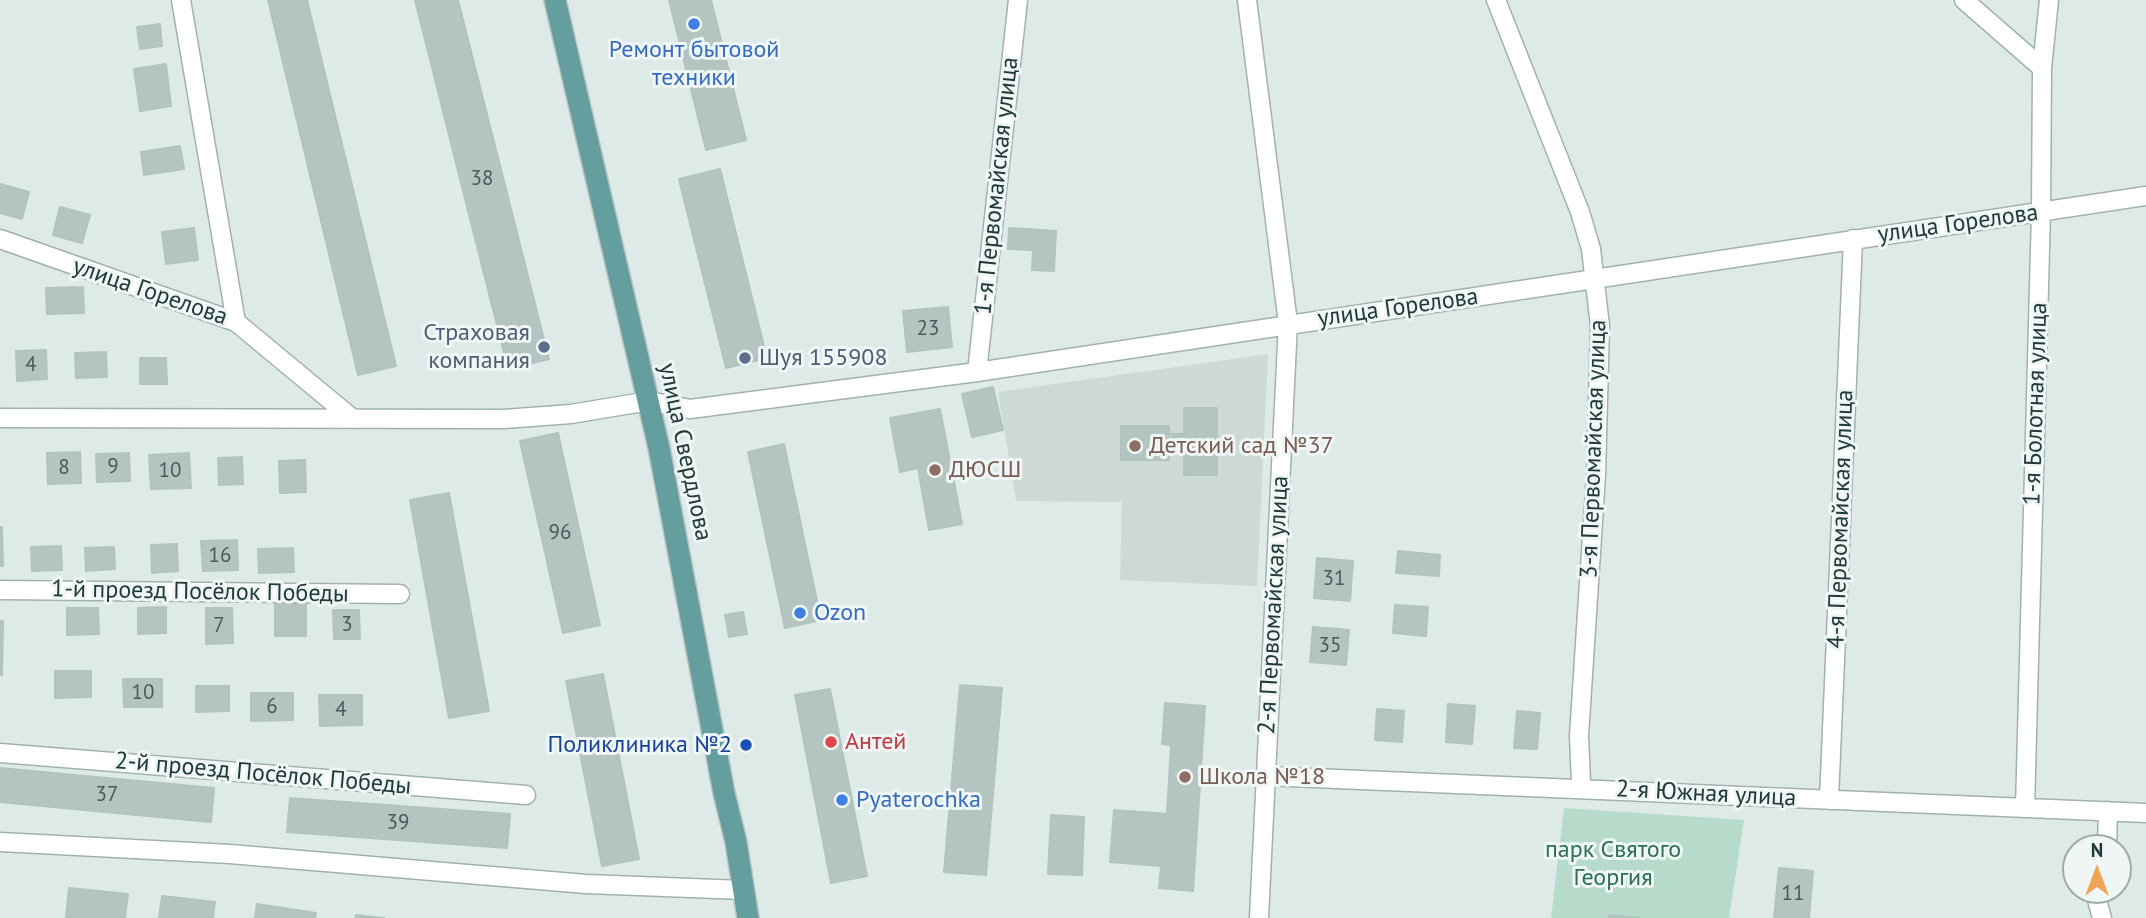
<!DOCTYPE html>
<html>
<head>
<meta charset="utf-8">
<style>
	body { margin:0 }
	#map { position:relative; width:2146px; height:918px; overflow:hidden; background:#deeae8; font-family:"PT Sans",sans-serif }
	canvas { display:block }
	.north { position:absolute; left:2062px; top:834px; width:70px; height:70px; box-sizing:border-box; background:#eff6f5; border:2px solid #9caaaa; border-radius:50%; rotate:0deg; font-size:19px; font-weight:700; line-height:28px; text-align:center; color:#203939 }
	.north::after { content:''; display:block; margin:auto; width:24px; height:32px; background:#efa557; clip-path:polygon(50% 0,100% 100%,50% 72%,0 100%) }
</style>
</head>
<body>
<div id="map">
<canvas width="2146" height="918"></canvas>
<div class="north">N</div>
</div>
<script>
const ctx = document.querySelector('canvas').getContext('2d');
ctx.lineJoin = 'round';
function fill(path, color) {
  ctx.fillStyle = color;
  ctx.fill(path, 'evenodd');
}
function poly(rows) {
  const path = new Path2D();
  for (const r of rows) {
    path.moveTo(r[0], r[1]);
    for (let i = 2; i < r.length; i += 2) path.lineTo(r[i], r[i + 1]);
  }
  return path;
}
function strokePath(path, color, width, dash) {
  ctx.strokeStyle = color;
  ctx.lineWidth = width;
  ctx.lineCap = dash ? 'butt' : 'round';
  ctx.setLineDash(dash || []);
  ctx.stroke(path);
}
function write(font, color, halo, rows, align = 'center') {
  ctx.font = font + ' "PT Sans",sans-serif';
  ctx.lineWidth = 6;
  ctx.setLineDash([]);
  ctx.textBaseline = 'middle';
  ctx.strokeStyle = halo;
  ctx.fillStyle = color;
  for (const [text, x, y, turn = 0] of rows) {
    ctx.save();
    ctx.translate(x, y);
    ctx.rotate((+turn || 0) * Math.PI / 180);
    ctx.textAlign = isNaN(turn) ? turn : align;
    if (halo) ctx.strokeText(text, 0, 0);
    ctx.fillText(text, 0, 0);
    ctx.restore();
  }
}
fill(poly([
	[1268,354,1257,586,1120,580,1122,502,1016,501,998,392]
]), '#cdd9d7');
fill(poly([
	[1564,808,1744,820,1729,918,1551,918]
]), '#b7dbca');
const building = poly([
	[268,0,307,0,396,366,358,375,268,0],
	[415,0,458,0,549,359,508,369,415,0],
	[669,0,711,0,746,140,706,150,669,0],
	[160,24,162,46,140,49,137,27,160,24],
	[166,64,171,106,140,111,134,69,166,64],
	[180,146,184,169,144,175,141,152,180,146],
	[720,169,767,358,726,368,679,179,720,169],
	[0,184,29,192,22,219,0,213,0,184],
	[60,207,90,215,82,243,53,235,60,207],
	[194,228,198,260,166,264,162,232,194,228],
	[1009,228,1056,231,1054,271,1032,270,1033,250,1008,249,1009,228],
	[83,287,84,313,47,314,46,288,83,287],
	[948,307,952,347,907,352,903,311,948,307],
	[46,350,47,379,17,381,16,351,46,350],
	[106,352,107,377,76,378,75,353,106,352],
	[140,358,166,358,167,384,140,384,140,358],
	[993,387,1003,430,972,437,962,394,993,387],
	[1184,408,1217,408,1217,475,1184,475,1184,445,1169,445,1169,460,1121,460,1121,426,1169,426,1169,434,1184,434,1184,408],
	[940,409,962,524,929,530,918,468,900,472,890,418,940,409],
	[558,433,600,625,563,633,520,441,558,433],
	[784,444,821,620,785,628,748,452,784,444],
	[80,452,81,483,48,484,47,453,80,452],
	[129,453,130,481,97,482,96,454,129,453],
	[189,453,191,488,151,489,149,455,189,453],
	[242,457,243,484,219,485,218,458,242,457],
	[305,460,306,492,280,493,279,461,305,460],
	[449,493,489,711,449,718,410,500,449,493],
	[0,527,2,527,3,566,0,566,0,527],
	[237,540,238,570,203,571,201,541,237,540],
	[177,544,178,571,152,573,151,545,177,544],
	[61,546,62,570,32,571,31,547,61,546],
	[114,547,115,569,86,571,85,548,114,547],
	[293,548,294,572,259,573,258,549,293,548],
	[1398,551,1440,555,1439,576,1396,573,1398,551],
	[1317,558,1353,561,1350,601,1314,598,1317,558],
	[306,600,306,636,275,636,275,601,306,600],
	[1395,605,1428,607,1426,636,1393,633,1395,605],
	[166,607,166,633,138,634,138,608,166,607],
	[67,608,98,608,99,634,67,635,67,608],
	[206,608,232,608,233,643,206,644,206,608],
	[333,610,359,610,360,639,334,639,333,610],
	[743,612,747,634,729,637,725,615,743,612],
	[0,621,3,621,2,675,0,675,0,621],
	[1313,627,1349,630,1346,665,1310,662,1313,627],
	[55,671,91,671,91,697,55,698,55,671],
	[603,674,639,859,602,866,566,681,603,674],
	[123,679,162,679,162,707,124,707,123,679],
	[960,685,1002,688,986,875,944,872,960,685],
	[196,686,229,686,229,711,196,712,196,686],
	[830,689,867,876,831,883,795,695,830,689],
	[251,693,293,693,293,720,251,721,251,693],
	[319,695,362,695,362,725,320,726,319,695],
	[1165,703,1205,706,1193,891,1159,888,1161,866,1110,862,1114,810,1167,814,1171,745,1162,744,1165,703],
	[1448,704,1475,706,1472,744,1446,742,1448,704],
	[1377,709,1404,711,1402,742,1375,740,1377,709],
	[1517,711,1540,713,1537,749,1514,748,1517,711],
	[0,768,214,788,211,822,0,802,0,768],
	[290,798,510,814,507,848,287,832,290,798],
	[1051,815,1084,817,1082,875,1048,874,1051,815],
	[1779,868,1813,871,1809,918,1774,918,1779,868],
	[69,888,128,894,125,918,66,918,69,888],
	[162,896,215,902,213,918,159,918,162,896],
	[257,904,316,913,315,918,255,918,257,904],
	[356,915,384,918,355,918,356,915],
	[1609,915,1640,918,1609,918,1609,915]
]);
fill(building, '#b4c4c1');
strokePath(building, '#b1c3c0', 2);
const minor = poly([
	[181,0,236,322],
	[1247,0,1288,323,1259,918],
	[1496,0,1580,212,1591,249,1600,326,1596,475,1579,736,1581,782,1578,788],
	[1964,0,2042,68],
	[0,239,236,322,353,419],
	[977,372,1018,0],
	[0,418,504,419,571,414,649,401,690,409,977,372,2146,196],
	[0,590,400,594],
	[0,753,526,795],
	[1266,776,2146,813],
	[1829,800,1853,239],
	[2025,808,2041,212,2042,68,2049,0],
	[0,842,230,854,586,884,743,890],
	[2107,848,2108,811],
	[2098,890,2096,896,2102,918]
]);
const major = poly([
	[555,0,659,448,724,793,736,842,748,918]
]);
strokePath(minor, '#a1b1b0', 21);
strokePath(major, '#bcc4c4', 24);
strokePath(minor, '#fff', 18);
strokePath(major, '#649e9e', 21);
for (const [x, y, r, color] of [
	[694,24,7,"#3f7fe0"],
	[544,347,7,"#5c6f8a"],
	[745,358,7,"#5c6f8a"],
	[1135,446,7,"#8d6e63"],
	[935,470,7,"#8d6e63"],
	[800,613,7,"#3f7fe0"],
	[831,742,7,"#e0444e"],
	[746,745,7,"#1a4fb4"],
	[1185,777,7,"#8d6e63"],
	[842,800,7,"#3f7fe0"]
]) {
  const dot = new Path2D();
  dot.arc(x, y, r, 0, 2 * Math.PI);
  ctx.fillStyle = color;
  ctx.fill(dot);
  strokePath(dot, '#eff6f5', 2.5);
}
write('21px', '#455c5b', null, [
	["38",482,179],
	["23",928,329],
	["4",31,365],
	["9",113,467],
	["8",64,468],
	["10",170,471],
	["96",560,533],
	["16",220,556],
	["31",1334,579],
	["3",347,625],
	["7",219,626],
	["35",1330,646],
	["10",143,693],
	["6",272,707],
	["4",341,710],
	["37",107,795],
	["39",398,823],
	["11",1793,894]
]);
write('24px', '#366cbe', '#eff6f5', [
	["Ремонт бытовой",694,50,"center"],
	["техники",694,78,"center"],
	["Ozon",814,613],
	["Pyaterochka",856,800]
], 'left');
write('24px', '#203939', '#eff6f5', [
	["1-я Первомайская улица",997,186,-84],
	["улица Горелова",1958,224,-8],
	["улица Горелова",150,292,19],
	["улица Горелова",1398,308,-8],
	["1-я Болотная улица",2036,404,-88],
	["3-я Первомайская улица",1594,449,-88],
	["улица Свердлова",685,452,78],
	["4-я Первомайская улица",1841,519,-88],
	["1-й проезд Посёлок Победы",200,592,1],
	["2-я Первомайская улица",1274,605,-87],
	["2-й проезд Посёлок Победы",263,774,5],
	["2-я Южная улица",1706,794,3]
]);
write('24px', '#4e5e75', '#eff6f5', [
	["Страховая",530,333],
	["компания",530,361],
	["Шуя 155908",759,358,"left"]
], 'right');
write('24px', '#785e54', '#eff6f5', [
	["Детский сад №37",1149,446],
	["ДЮСШ",949,470],
	["Школа №18",1199,777]
], 'left');
write('24px', '#be3a42', '#eff6f5', [
	["Антей",845,742]
], 'left');
write('24px', '#164399', '#eff6f5', [
	["Поликлиника №2",732,745]
], 'right');
write('24px', '#2b6f57', '#eff6f5', [
	["парк Святого",1613,850],
	["Георгия",1613,878]
]);
</script>
</body>
</html>
